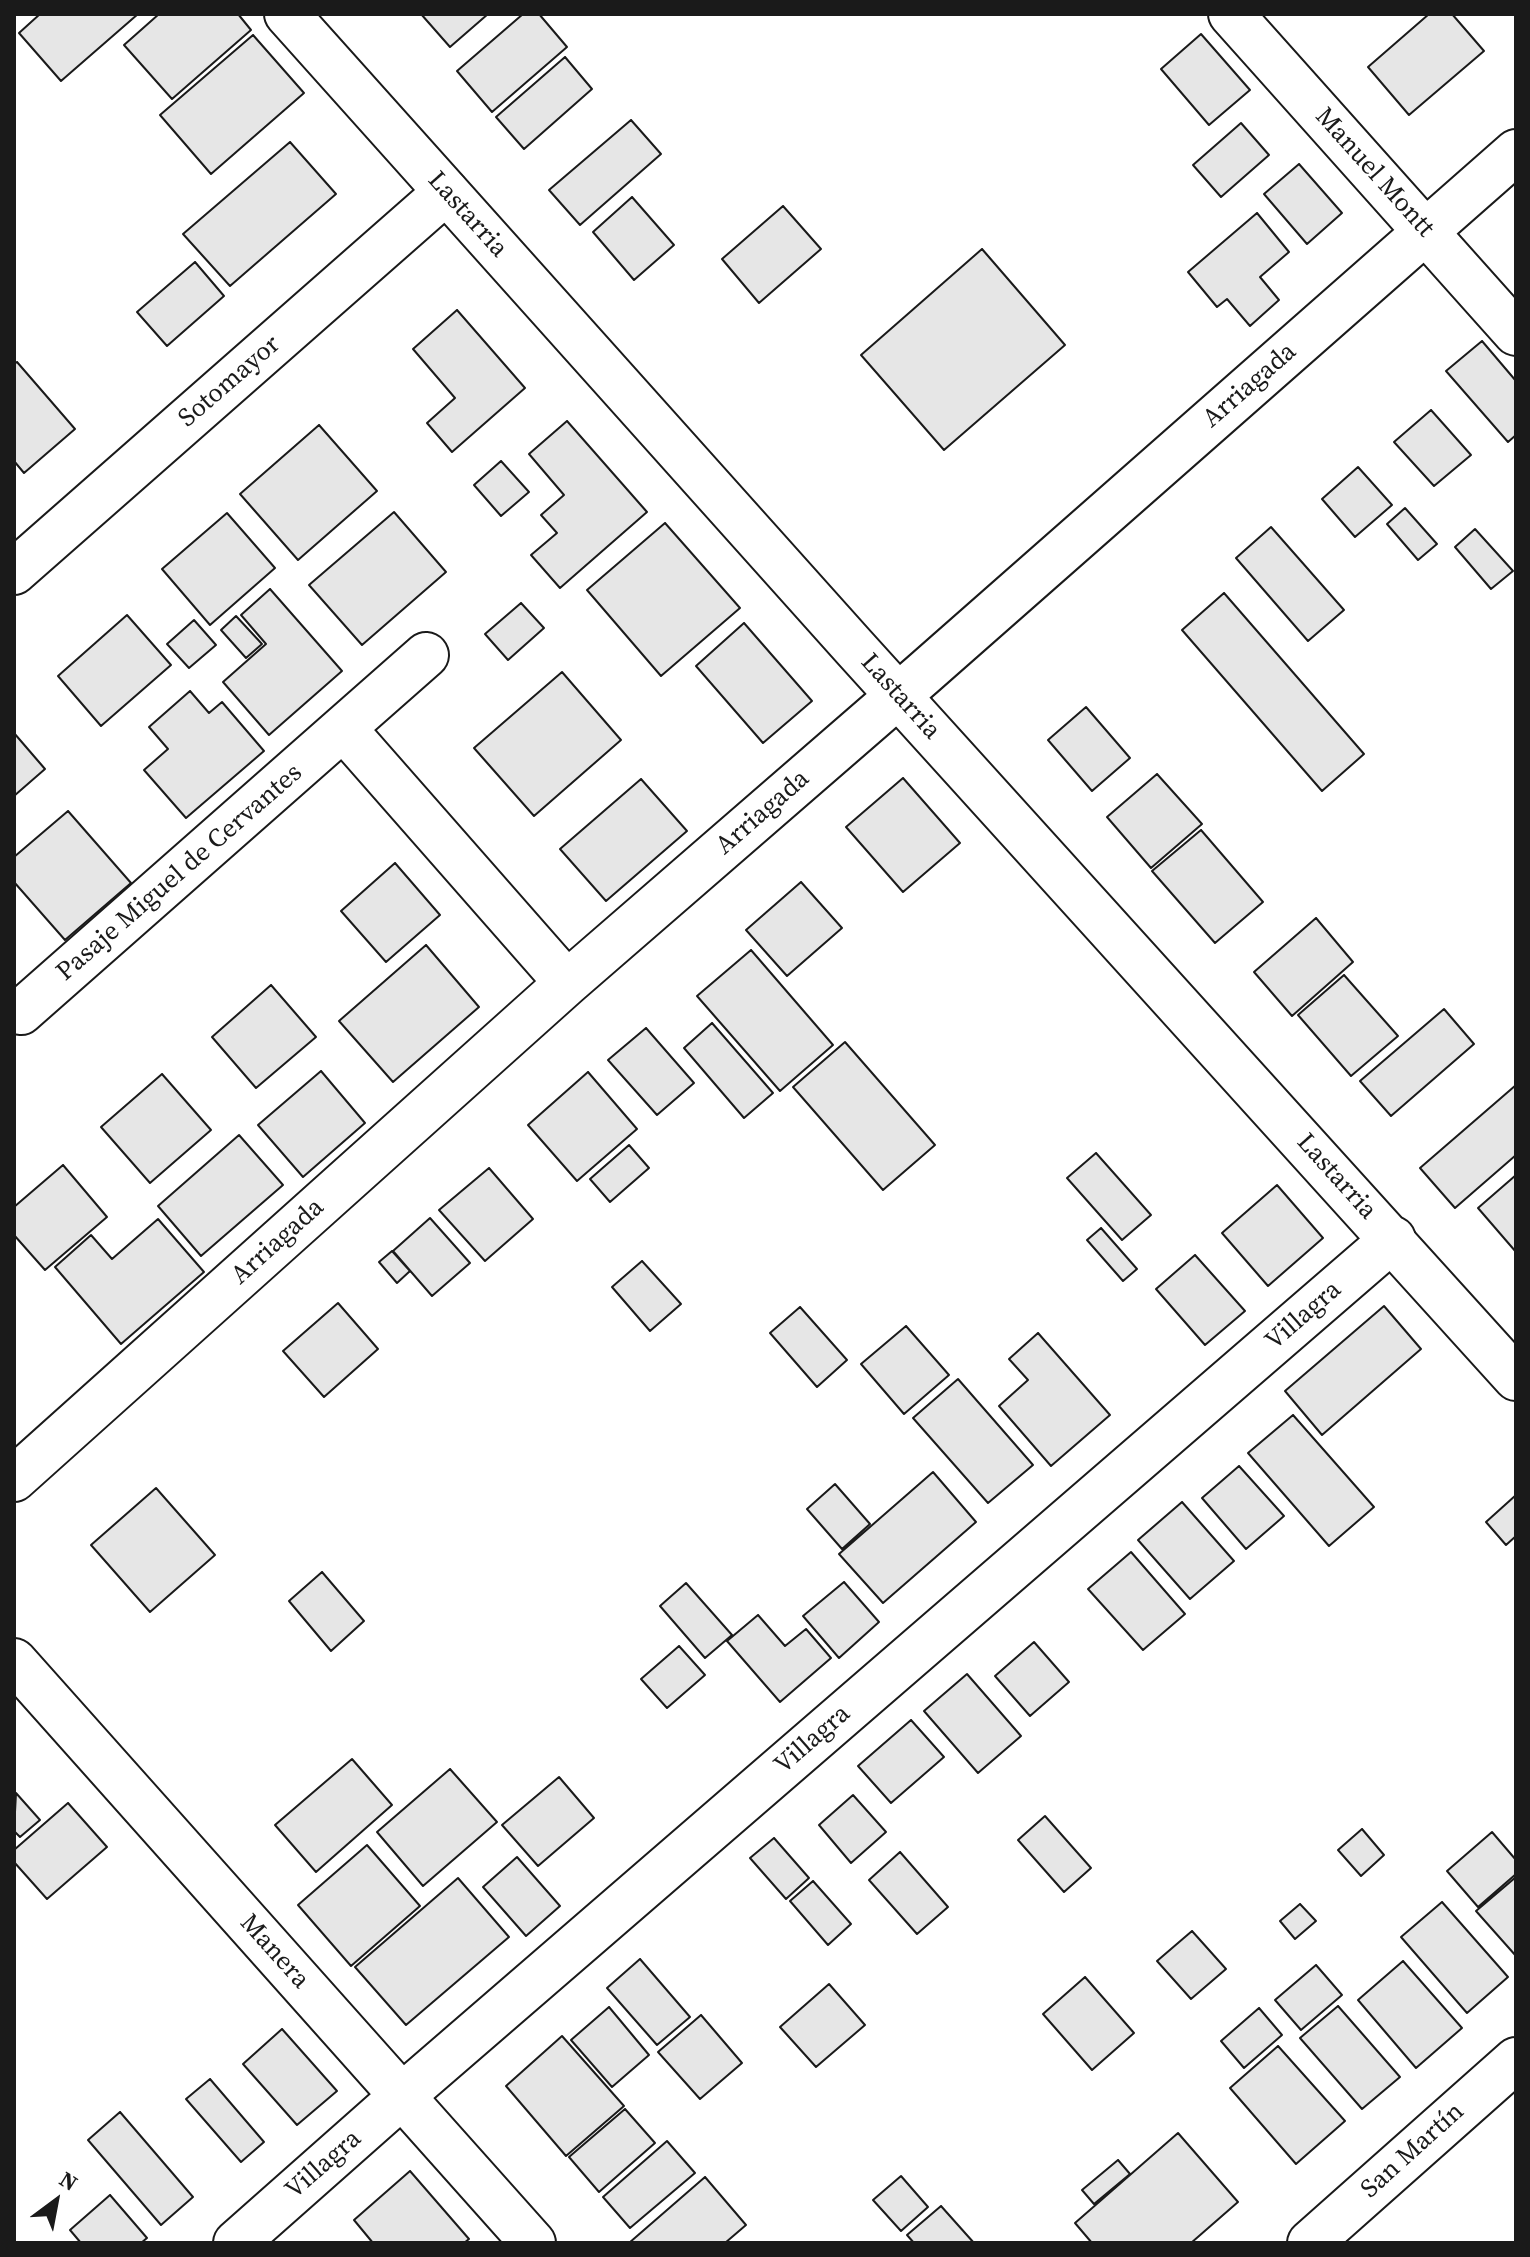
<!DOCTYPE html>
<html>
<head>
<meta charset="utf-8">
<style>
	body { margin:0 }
	#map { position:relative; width:1530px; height:2257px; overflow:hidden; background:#fff; font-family:"Source Serif 4",serif }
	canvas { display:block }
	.frame { position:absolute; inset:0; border:16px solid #1a1a1a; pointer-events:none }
	.north { position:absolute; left:16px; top:2161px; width:80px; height:80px; -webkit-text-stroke:6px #fff; paint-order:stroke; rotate:32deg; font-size:22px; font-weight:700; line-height:32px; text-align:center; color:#1a1a1a }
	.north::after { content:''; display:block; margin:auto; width:28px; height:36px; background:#1a1a1a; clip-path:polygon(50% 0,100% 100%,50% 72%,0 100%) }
</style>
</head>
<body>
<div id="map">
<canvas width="1530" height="2257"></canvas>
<div class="frame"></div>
<div class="north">N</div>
</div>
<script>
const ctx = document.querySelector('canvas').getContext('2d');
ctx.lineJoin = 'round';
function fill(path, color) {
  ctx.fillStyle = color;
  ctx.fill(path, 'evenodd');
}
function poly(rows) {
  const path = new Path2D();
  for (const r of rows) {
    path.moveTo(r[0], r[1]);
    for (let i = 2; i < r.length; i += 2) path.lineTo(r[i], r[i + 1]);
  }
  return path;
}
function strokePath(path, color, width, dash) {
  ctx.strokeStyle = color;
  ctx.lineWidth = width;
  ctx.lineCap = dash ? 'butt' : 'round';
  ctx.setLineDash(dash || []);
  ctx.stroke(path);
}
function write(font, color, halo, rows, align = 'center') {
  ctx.font = font + ' "Source Serif 4",serif';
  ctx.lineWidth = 6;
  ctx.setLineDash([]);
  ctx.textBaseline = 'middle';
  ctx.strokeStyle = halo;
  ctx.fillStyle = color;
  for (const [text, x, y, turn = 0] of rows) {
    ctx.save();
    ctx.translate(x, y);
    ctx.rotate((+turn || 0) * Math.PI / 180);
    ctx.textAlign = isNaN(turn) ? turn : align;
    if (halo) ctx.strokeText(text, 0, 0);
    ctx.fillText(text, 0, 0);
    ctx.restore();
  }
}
const building = poly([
	[40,14,138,14,61,81,19,33,40,14],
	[159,14,238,14,251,30,172,99,124,45,159,14],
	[421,14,488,14,450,47,421,14],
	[523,14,539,14,567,47,492,112,457,71,523,14],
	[1429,14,1452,14,1484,51,1409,115,1368,67,1429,14],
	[1201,34,1250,90,1209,125,1161,69,1201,34],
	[253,35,304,93,211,174,160,115,253,35],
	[565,57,592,89,524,149,496,117,565,57],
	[631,120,661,154,580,225,549,190,631,120],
	[1241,123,1269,155,1221,197,1193,165,1241,123],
	[290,142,336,194,230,286,183,234,290,142],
	[1299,164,1342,213,1307,244,1264,194,1299,164],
	[632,197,674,245,634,280,593,232,632,197],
	[783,206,821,249,759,303,722,259,783,206],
	[1257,213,1289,252,1260,277,1279,300,1250,326,1227,299,1217,307,1188,272,1257,213],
	[982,249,1065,345,944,450,861,355,982,249],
	[195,262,224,296,167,346,137,312,195,262],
	[457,310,525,388,452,452,427,423,455,398,413,349,457,310],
	[1482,341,1516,381,1516,435,1508,442,1446,371,1482,341],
	[17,362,75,429,24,473,14,461,14,364,17,362],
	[1431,410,1471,455,1434,486,1394,442,1431,410],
	[567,421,647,512,560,588,531,555,557,533,541,515,564,495,529,454,567,421],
	[319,425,377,491,298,560,240,494,319,425],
	[501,461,529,492,501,516,474,485,501,461],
	[1358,467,1392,505,1355,537,1322,499,1358,467],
	[1405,508,1437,544,1418,560,1387,524,1405,508],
	[394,512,446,572,362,645,309,585,394,512],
	[227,513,275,568,210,625,162,569,227,513],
	[665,523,740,608,661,676,587,590,665,523],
	[1271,527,1344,610,1308,641,1236,558,1271,527],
	[1475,529,1513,571,1491,589,1455,547,1475,529],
	[270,589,342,671,269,735,223,682,266,644,241,615,270,589],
	[1224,593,1364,754,1322,791,1182,630,1224,593],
	[521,603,544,628,508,660,485,634,521,603],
	[127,615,171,665,101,726,58,676,127,615],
	[236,616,262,644,246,658,221,630,236,616],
	[194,620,216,645,189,668,167,644,194,620],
	[744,623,812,701,763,743,696,666,744,623],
	[562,672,621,740,534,816,474,748,562,672],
	[190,691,209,713,222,702,264,751,186,818,144,770,168,749,149,727,190,691],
	[1086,707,1130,758,1092,791,1048,740,1086,707],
	[14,733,45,769,14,796,14,733],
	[1157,774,1202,824,1151,868,1107,817,1157,774],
	[903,778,960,843,903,892,846,827,903,778],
	[641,779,687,831,606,901,560,849,641,779],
	[68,811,131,883,65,940,14,882,14,857,68,811],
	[1201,830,1263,902,1215,943,1152,871,1201,830],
	[395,863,440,915,386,962,341,911,395,863],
	[801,882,842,928,787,976,746,930,801,882],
	[1316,918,1353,962,1292,1016,1254,972,1316,918],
	[426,945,479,1007,393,1082,339,1021,426,945],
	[751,950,833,1045,780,1091,697,996,751,950],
	[1344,975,1398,1036,1351,1076,1298,1015,1344,975],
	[271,985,316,1037,256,1088,212,1037,271,985],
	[1444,1009,1474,1044,1391,1116,1360,1081,1444,1009],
	[712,1023,773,1093,744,1118,684,1048,712,1023],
	[646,1028,694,1083,657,1115,608,1060,646,1028],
	[845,1042,935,1145,883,1190,793,1087,845,1042],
	[321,1071,365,1123,303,1177,258,1125,321,1071],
	[588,1072,637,1129,577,1181,528,1125,588,1072],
	[162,1074,211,1130,150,1183,101,1127,162,1074],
	[1516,1085,1516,1155,1455,1208,1420,1168,1516,1085],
	[239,1135,283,1185,201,1256,158,1206,239,1135],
	[629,1145,649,1168,610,1202,590,1179,629,1145],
	[1096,1153,1151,1215,1122,1240,1067,1178,1096,1153],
	[63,1165,107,1217,45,1270,14,1235,14,1207,63,1165],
	[489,1168,533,1219,485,1261,439,1210,489,1168],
	[1516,1175,1516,1252,1478,1208,1516,1175],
	[1277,1185,1323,1238,1268,1286,1222,1233,1277,1185],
	[430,1218,470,1263,432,1296,393,1251,430,1218],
	[158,1219,204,1272,121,1344,55,1267,91,1235,112,1259,158,1219],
	[1101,1228,1137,1269,1123,1281,1087,1240,1101,1228],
	[392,1251,410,1271,397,1283,379,1262,392,1251],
	[1195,1255,1245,1311,1205,1345,1156,1289,1195,1255],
	[642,1261,681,1304,650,1331,612,1287,642,1261],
	[338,1303,378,1349,324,1397,283,1351,338,1303],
	[1384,1306,1421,1349,1322,1435,1285,1391,1384,1306],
	[800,1307,847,1360,817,1387,770,1333,800,1307],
	[906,1326,949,1375,904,1414,861,1364,906,1326],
	[1038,1333,1110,1415,1051,1466,999,1406,1028,1380,1009,1359,1038,1333],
	[958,1379,1033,1465,988,1503,913,1418,958,1379],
	[1293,1415,1374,1507,1329,1546,1248,1453,1293,1415],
	[1239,1466,1284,1516,1246,1549,1202,1498,1239,1466],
	[933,1472,976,1522,883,1603,839,1554,933,1472],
	[835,1484,870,1524,842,1549,807,1509,835,1484],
	[156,1488,215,1555,150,1612,91,1545,156,1488],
	[1516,1495,1516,1536,1506,1545,1486,1522,1516,1495],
	[1182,1502,1234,1561,1190,1599,1138,1540,1182,1502],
	[1131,1552,1185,1614,1143,1650,1088,1589,1131,1552],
	[322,1572,364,1621,331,1651,289,1601,322,1572],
	[844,1582,879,1622,839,1658,803,1616,844,1582],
	[686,1583,732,1635,705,1658,660,1606,686,1583],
	[758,1615,785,1646,806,1629,831,1658,780,1702,727,1641,758,1615],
	[1034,1642,1069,1682,1030,1716,995,1676,1034,1642],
	[679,1646,705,1675,667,1708,641,1679,679,1646],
	[967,1674,1021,1736,978,1773,924,1711,967,1674],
	[911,1720,944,1757,891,1803,858,1766,911,1720],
	[352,1759,392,1805,316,1872,275,1825,352,1759],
	[450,1769,497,1822,423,1886,377,1832,450,1769],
	[559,1777,594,1818,538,1866,502,1825,559,1777],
	[16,1793,40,1820,20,1837,14,1831,16,1793],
	[853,1795,886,1832,851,1863,819,1825,853,1795],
	[68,1803,107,1847,47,1899,14,1862,14,1850,68,1803],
	[1045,1816,1091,1868,1064,1892,1018,1840,1045,1816],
	[1362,1829,1384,1855,1361,1876,1338,1850,1362,1829],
	[1492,1832,1516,1860,1516,1874,1478,1907,1447,1871,1492,1832],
	[774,1838,809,1878,786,1899,750,1858,774,1838],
	[367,1845,420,1906,351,1966,298,1905,367,1845],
	[900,1852,948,1907,917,1934,869,1880,900,1852],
	[517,1857,560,1906,526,1936,483,1887,517,1857],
	[1516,1877,1516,1956,1476,1911,1516,1877],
	[458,1878,509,1937,406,2025,355,1967,458,1878],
	[813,1881,851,1924,828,1945,790,1901,813,1881],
	[1442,1902,1508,1977,1467,2013,1401,1937,1442,1902],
	[1300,1904,1316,1921,1295,1939,1280,1921,1300,1904],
	[1192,1931,1226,1969,1191,1999,1157,1961,1192,1931],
	[640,1959,690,2017,657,2045,607,1988,640,1959],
	[1403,1961,1462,2028,1416,2068,1358,2000,1403,1961],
	[1316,1965,1342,1995,1301,2030,1275,2000,1316,1965],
	[1085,1977,1134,2033,1092,2070,1043,2014,1085,1977],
	[829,1984,865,2025,816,2067,780,2027,829,1984],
	[1338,2006,1400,2077,1362,2109,1300,2038,1338,2006],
	[609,2007,649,2055,612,2087,571,2040,609,2007],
	[1259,2008,1282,2035,1244,2068,1221,2041,1259,2008],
	[701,2015,742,2063,700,2099,658,2052,701,2015],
	[282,2029,337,2091,297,2125,243,2064,282,2029],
	[562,2036,624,2106,566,2156,506,2086,562,2036],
	[1278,2046,1345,2121,1296,2164,1230,2088,1278,2046],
	[210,2079,264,2142,241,2162,186,2099,210,2079],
	[625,2109,655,2143,599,2192,569,2157,625,2109],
	[120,2112,193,2197,161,2225,88,2140,120,2112],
	[1178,2133,1238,2202,1191,2243,1092,2243,1075,2223,1178,2133],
	[667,2141,695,2173,630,2228,603,2197,667,2141],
	[1118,2160,1130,2174,1094,2204,1082,2190,1118,2160],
	[410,2171,469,2239,464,2243,373,2243,354,2220,410,2171],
	[901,2176,928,2207,901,2231,873,2200,901,2176],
	[705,2177,746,2225,725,2243,629,2243,705,2177],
	[110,2195,147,2238,141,2243,81,2243,70,2230,110,2195],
	[941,2206,974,2243,914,2243,907,2235,941,2206]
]);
fill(building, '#e6e6e6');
strokePath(building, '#1a1a1a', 2);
const minor = poly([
	[1231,14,1516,333],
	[14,572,446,192],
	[344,729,567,983],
	[14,1011,21,1012,426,655],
	[14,1479,567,983,922,675,1516,152],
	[236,2243,402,2096,1393,1239],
	[1310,2243,1516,2060]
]);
const major = poly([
	[287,14,853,646,1516,1378],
	[14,1661,533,2243]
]);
strokePath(minor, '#1a1a1a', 48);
strokePath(major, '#1a1a1a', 48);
strokePath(minor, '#fff', 44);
strokePath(major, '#fff', 44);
write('26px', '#1a1a1a', '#fff', [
	["Manuel Montt",1374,173,48],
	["Lastarria",467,215,48],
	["Sotomayor",230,382,-41],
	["Arriagada",1250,386,-41],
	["Lastarria",900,697,48],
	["Arriagada",763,813,-41],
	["Pasaje Miguel de Cervantes",180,873,-41],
	["Lastarria",1336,1177,48],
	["Arriagada",278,1242,-42],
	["Villagra",1304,1316,-41],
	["Villagra",813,1740,-41],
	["Manera",274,1952,48],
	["San Martín",1413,2151,-42],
	["Villagra",324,2165,-41]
]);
</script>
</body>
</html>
